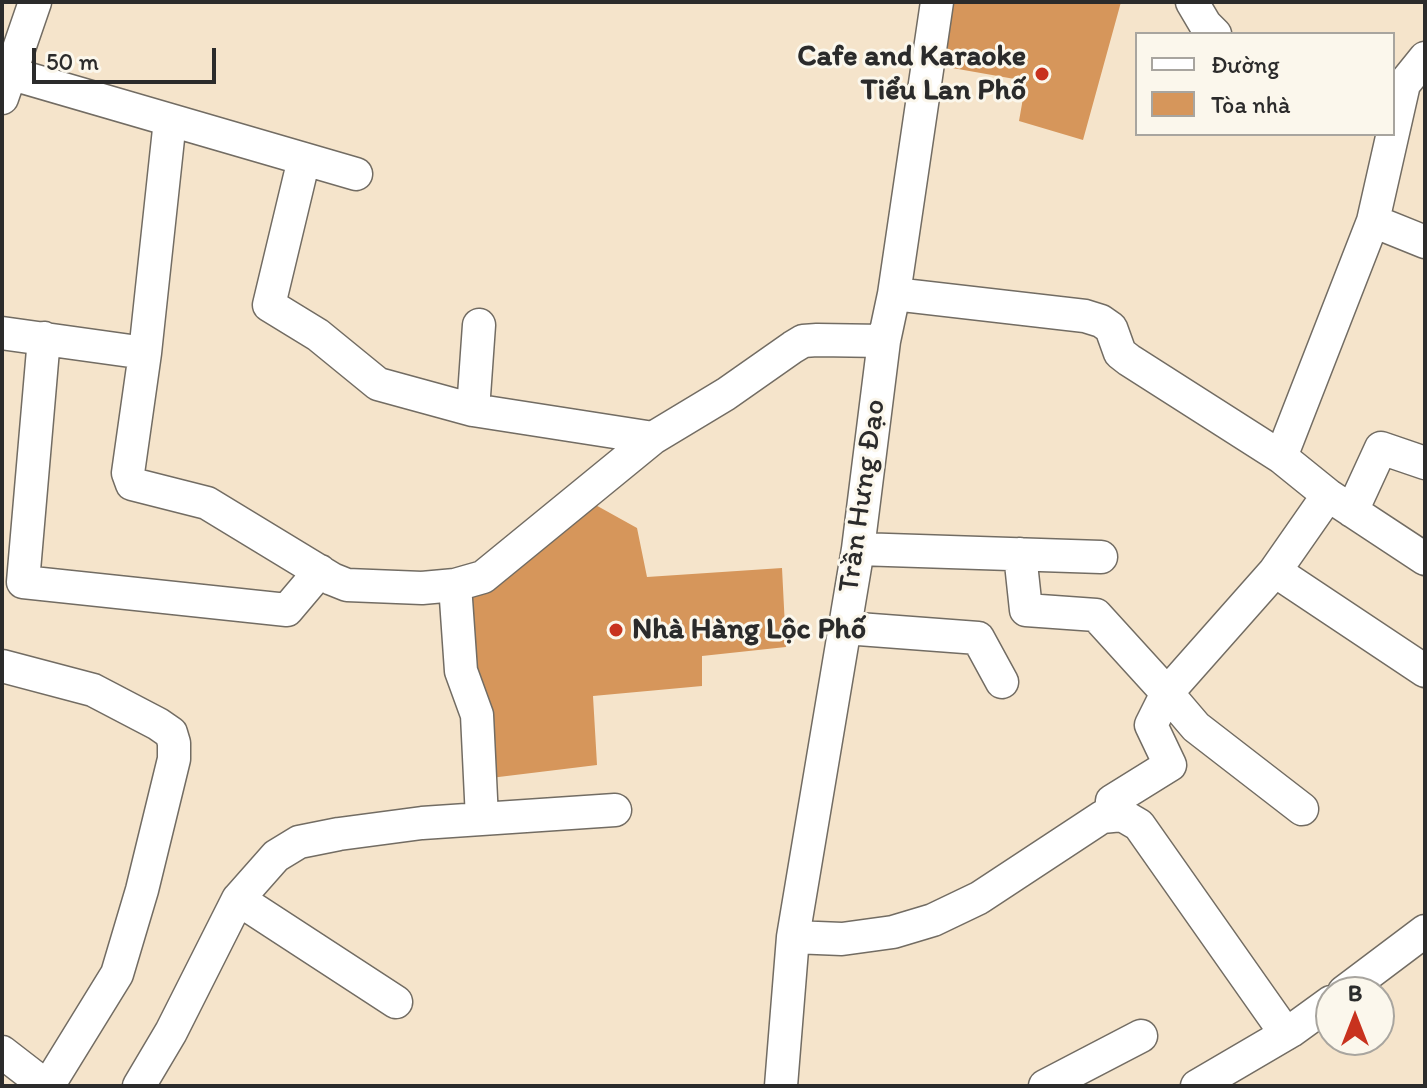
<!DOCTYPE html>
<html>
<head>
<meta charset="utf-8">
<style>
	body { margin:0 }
	#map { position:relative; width:1427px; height:1088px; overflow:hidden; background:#f5e4cb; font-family:Itim,sans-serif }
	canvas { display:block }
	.frame { position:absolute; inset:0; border:4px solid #2b2b2b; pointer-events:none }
	.legend { position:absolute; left:1135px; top:32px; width:260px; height:104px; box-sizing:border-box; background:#fbf7ec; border:2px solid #a8a59f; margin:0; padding:10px 14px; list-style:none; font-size:24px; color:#2b2b2b }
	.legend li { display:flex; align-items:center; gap:16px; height:40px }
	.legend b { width:40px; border:2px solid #a8a59f }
	.north { position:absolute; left:1315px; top:976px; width:80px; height:80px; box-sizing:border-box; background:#fbf7ec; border:2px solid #a8a59f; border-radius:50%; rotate:0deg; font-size:22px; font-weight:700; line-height:32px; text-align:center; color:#2b2b2b }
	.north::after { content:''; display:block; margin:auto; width:28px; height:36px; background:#c8321e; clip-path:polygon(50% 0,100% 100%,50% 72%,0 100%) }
	.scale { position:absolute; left:32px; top:48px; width:184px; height:36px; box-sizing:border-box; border:4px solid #2b2b2b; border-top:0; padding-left:10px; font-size:24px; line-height:28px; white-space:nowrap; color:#2b2b2b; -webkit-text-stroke:6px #fbf7ec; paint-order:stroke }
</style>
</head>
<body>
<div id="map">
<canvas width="1427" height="1088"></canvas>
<div class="frame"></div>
<ul class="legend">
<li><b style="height:10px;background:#fff"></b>Đường</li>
<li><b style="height:22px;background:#d6965b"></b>Tòa nhà</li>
</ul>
<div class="north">B</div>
<div class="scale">50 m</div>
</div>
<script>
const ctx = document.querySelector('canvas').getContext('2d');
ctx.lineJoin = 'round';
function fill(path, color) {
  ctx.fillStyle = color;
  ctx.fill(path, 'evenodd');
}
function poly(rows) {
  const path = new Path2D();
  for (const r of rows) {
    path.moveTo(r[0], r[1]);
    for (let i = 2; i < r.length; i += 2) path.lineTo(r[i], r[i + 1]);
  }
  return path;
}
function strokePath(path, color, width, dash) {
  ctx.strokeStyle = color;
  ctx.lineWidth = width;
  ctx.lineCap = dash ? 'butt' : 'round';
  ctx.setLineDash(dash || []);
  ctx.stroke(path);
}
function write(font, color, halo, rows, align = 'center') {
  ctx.font = font + ' Itim,sans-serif';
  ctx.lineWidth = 6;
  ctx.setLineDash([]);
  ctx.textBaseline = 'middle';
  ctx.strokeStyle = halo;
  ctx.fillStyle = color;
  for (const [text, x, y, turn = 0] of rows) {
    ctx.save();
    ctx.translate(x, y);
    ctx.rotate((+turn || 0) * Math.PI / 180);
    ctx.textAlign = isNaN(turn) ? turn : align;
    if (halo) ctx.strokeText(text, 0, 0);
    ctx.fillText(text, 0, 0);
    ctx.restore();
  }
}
fill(poly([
	[951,2,1121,2,1083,140,1019,121,1026,81,941,66],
	[583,498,637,528,647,577,782,568,786,647,702,656,702,686,593,696,597,765,474,780,444,613]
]), '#d6965b');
const minor = poly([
	[1192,2,1205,24,1215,34],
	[2,71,356,174],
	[2,98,35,2],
	[170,120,145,353,128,473,132,484,207,503,332,579,347,585,422,588,455,585,483,577,653,438,726,394,793,347,803,341,817,340,884,341],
	[304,159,269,305,318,335,378,384,473,410,653,438],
	[1373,221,1425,242],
	[894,294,1085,316,1101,321,1111,328,1120,353,1129,360,1281,457,1328,495,1425,559],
	[2,333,145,353],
	[44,338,23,582,287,610,320,571],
	[473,410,479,325],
	[1281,457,1373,221,1404,84,1425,58],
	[1352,511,1381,448,1425,463],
	[858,549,1101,557],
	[1020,554,1026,610,1096,615,1167,693,1275,571,1425,671],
	[1275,571,1328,495],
	[455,585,461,671,477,715,482,819],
	[845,628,978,638,1002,682],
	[2,666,93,690,158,724,171,733,174,743,174,759,142,890,117,974,48,1086],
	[1111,816,1112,801,1170,765,1151,725,1167,693,1196,727,1302,809],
	[238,899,396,1002],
	[793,937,842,939,893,932,933,920,979,898,1102,817,1122,815,1139,825,1286,1034],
	[1344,992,1425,931],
	[2,1052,46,1086],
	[139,1086,171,1032,238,899,276,856,299,842,339,834,422,823,615,810],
	[781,1086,793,937,858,549,884,341,894,294,937,2],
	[1045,1086,1141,1036],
	[1197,1086,1291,1031,1331,1002]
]);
strokePath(minor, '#726c63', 35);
strokePath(minor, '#fff', 32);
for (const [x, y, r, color] of [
	[1042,74,8,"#c8321e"],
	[616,630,8,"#c8321e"]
]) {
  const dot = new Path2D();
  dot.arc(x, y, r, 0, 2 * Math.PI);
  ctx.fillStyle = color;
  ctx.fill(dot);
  strokePath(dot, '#fbf7ec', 3);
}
write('bold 30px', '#2b2b2b', '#fbf7ec', [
	["Cafe and Karaoke",1026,57],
	["Tiểu Lan Phố",1026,91],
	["Nhà Hàng Lộc Phố",632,630,"left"]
], 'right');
write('30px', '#2b2b2b', '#fbf7ec', [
	["Trần Hưng Đạo",863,496,-82]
]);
</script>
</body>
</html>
